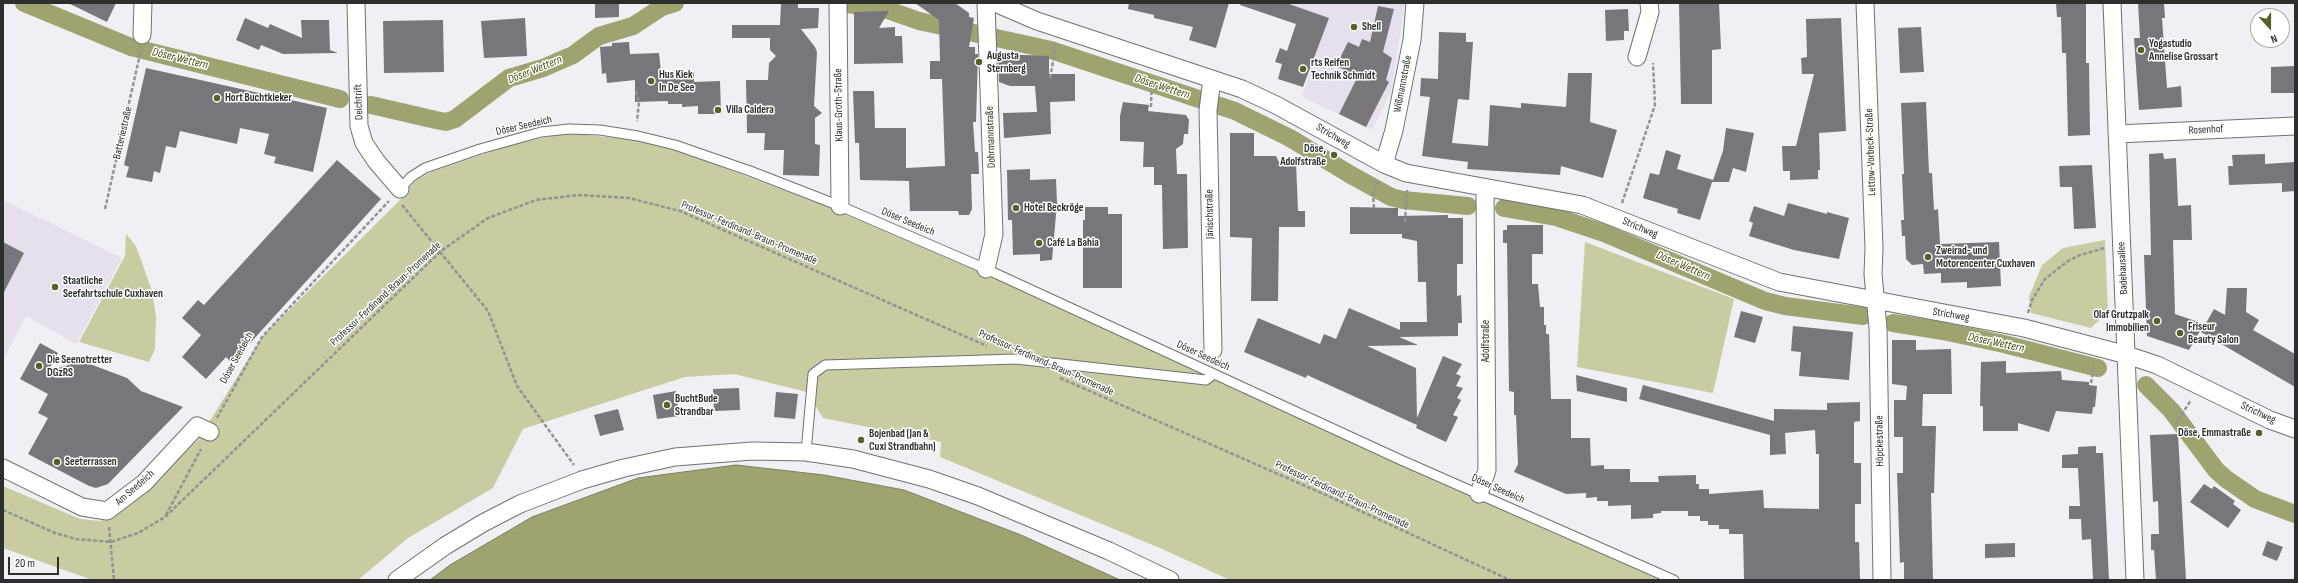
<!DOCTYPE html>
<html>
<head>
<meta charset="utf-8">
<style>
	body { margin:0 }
	#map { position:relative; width:2298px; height:583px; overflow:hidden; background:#f1eff3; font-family:"Sofia Sans Condensed",sans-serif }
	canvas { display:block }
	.frame { position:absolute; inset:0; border:4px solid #2e2e2f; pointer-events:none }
	.north { position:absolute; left:2250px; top:8px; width:40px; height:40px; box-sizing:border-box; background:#fff; border:1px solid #ababac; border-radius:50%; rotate:159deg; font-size:11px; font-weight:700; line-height:16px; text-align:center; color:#2e2e2f }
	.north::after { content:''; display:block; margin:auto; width:14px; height:18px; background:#5a5e2b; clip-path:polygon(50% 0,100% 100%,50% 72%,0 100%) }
	.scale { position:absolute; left:8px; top:557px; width:51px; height:18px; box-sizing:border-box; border:2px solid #2e2e2f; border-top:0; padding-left:5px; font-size:12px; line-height:14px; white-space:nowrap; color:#2e2e2f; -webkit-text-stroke:3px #fff; paint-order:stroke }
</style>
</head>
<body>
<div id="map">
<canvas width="2298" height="583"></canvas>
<div class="frame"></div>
<div class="north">N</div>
<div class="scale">20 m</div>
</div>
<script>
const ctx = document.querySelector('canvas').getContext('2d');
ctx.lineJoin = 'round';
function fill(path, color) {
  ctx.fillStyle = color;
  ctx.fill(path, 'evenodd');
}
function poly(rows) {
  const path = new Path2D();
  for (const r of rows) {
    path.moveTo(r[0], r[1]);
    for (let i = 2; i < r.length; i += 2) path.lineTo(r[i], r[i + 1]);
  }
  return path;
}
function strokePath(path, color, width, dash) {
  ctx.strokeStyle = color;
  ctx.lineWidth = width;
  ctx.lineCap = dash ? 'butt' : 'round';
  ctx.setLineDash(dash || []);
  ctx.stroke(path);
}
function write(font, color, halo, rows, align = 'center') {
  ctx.font = font + ' "Sofia Sans Condensed",sans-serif';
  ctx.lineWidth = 3;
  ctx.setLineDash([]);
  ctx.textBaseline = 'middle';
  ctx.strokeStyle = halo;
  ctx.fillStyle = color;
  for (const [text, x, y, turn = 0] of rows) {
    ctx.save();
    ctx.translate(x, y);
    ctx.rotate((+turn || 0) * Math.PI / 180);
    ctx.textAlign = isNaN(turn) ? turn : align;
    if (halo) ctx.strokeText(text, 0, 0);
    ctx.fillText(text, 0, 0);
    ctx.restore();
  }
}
fill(poly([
	[1264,3,1405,3,1391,92,1372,130,1302,97,1317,50,1290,41,1296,24,1263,13],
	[3,200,122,258,76,344,26,316,3,360]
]), '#e5e0ec');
fill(poly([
	[567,133,635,140,674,149,828,207,984,274,1542,528,1663,580,1230,580,1160,548,940,457,941,442,823,418,807,392,734,374,685,377,523,429,493,488,408,538,358,580,92,580,3,548,3,486,80,519,100,521,106,518,198,440,262,337,403,197,414,182,431,172,513,144],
	[126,234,136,246,152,291,156,317,155,349,149,362,79,342,125,256],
	[2105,240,2108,312,2091,328,2031,313,2029,297,2042,265,2063,248],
	[1585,242,1734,299,1713,393,1577,367]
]), '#c8cca0');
const water = poly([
	[736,465,824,475,904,490,1021,535,1120,580,430,580,450,565,532,517,638,478,736,465]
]);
fill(water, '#9ea36f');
strokePath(water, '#7c805c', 1);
strokePath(poly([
	[24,3,131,47,340,99],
	[841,3,888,10,919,21,1051,50,1235,111,1290,138,1351,175,1391,197,1403,200,1468,206],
	[371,105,436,120,446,122,455,119,509,78,543,68,573,55,599,36,633,26,662,7,675,3],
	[1504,208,1556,217,1604,233,1765,301,1785,306,1863,316],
	[1893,323,1943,331,2004,344,2098,368],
	[2146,385,2171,410,2216,470,2226,479,2255,499,2295,514]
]), '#9ea36f', 18);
fill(poly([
	[68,3,116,3,107,22],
	[595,3,619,3,619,17,595,18],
	[781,3,798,3,798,8,819,8,818,28,801,29,815,47,817,52,814,106,822,113,815,118,815,144,820,145,819,176,783,175,784,150,764,150,765,133,747,133,746,80,768,80,769,63,776,56,770,50,770,38,732,38,732,25,780,25],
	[915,3,955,3,969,13,969,17,974,18,969,47,975,47,975,54,978,54,976,122,973,122,975,152,978,152,979,174,971,174,972,209,969,215,959,215,958,211,910,211,909,181,860,180,859,143,855,143,853,91,874,91,875,128,906,128,906,168,945,166,942,79,930,79,930,61,940,61,939,20],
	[1129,3,1229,3,1216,48,1189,40,1193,27,1154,18,1154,15,1128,9],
	[1241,3,1286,3,1329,18,1303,87,1278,79,1282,64,1275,62,1280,48,1287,51,1296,24,1240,5],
	[1679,3,1719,3,1721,49,1712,50,1712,104,1681,104],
	[2056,3,2086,3,2086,63,2089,63,2090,135,2068,136,2066,53,2062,53,2061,17,2057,17],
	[2138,3,2164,3,2165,18,2162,18,2167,88,2181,86,2182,107,2139,110,2134,38,2140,38],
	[1378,6,1394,9,1383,52,1392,58,1386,80,1389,82,1366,127,1339,114,1358,76,1336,66,1348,42,1359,47,1362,39,1370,42],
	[1628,9,1629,31,1624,31,1624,40,1606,41,1605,10],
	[889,11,879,28,895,27,895,36,902,36,903,63,854,64,854,12],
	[245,18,268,28,270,24,302,38,301,20,329,20,330,50,338,53,283,54,261,45,259,50,236,40],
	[525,18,527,56,484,58,481,21],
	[1841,18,1846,131,1819,133,1820,170,1818,170,1818,179,1790,180,1790,171,1783,171,1782,146,1796,146,1814,74,1802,74,1801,58,1807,57,1806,19],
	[443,20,444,72,384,73,383,21],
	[1921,27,1924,72,1900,73,1898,28],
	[1439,32,1466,33,1466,42,1473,42,1469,100,1458,99,1452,143,1488,146,1490,105,1521,108,1521,103,1566,107,1568,73,1592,73,1590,122,1617,130,1603,178,1561,166,1560,175,1467,169,1468,162,1422,156,1430,97,1420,96,1421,78,1438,79],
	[629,42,630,54,659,53,661,73,694,72,694,82,720,81,721,114,698,114,698,106,682,107,682,104,668,104,668,101,635,102,635,80,607,83,606,73,602,74,600,47,612,46,612,43],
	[998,54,1049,56,1049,74,1075,74,1075,101,1050,102,1051,134,1004,138,1003,113,1037,112,1035,86,1010,86,999,82],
	[2295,66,2295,93,2271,93,2271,67],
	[146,68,327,108,313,172,274,163,276,157,264,154,269,134,240,128,237,144,180,131,176,148,166,146,160,173,154,171,152,182,126,177,129,167,124,165],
	[1123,102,1149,105,1148,111,1186,115,1189,120,1188,134,1184,134,1183,144,1176,149,1177,174,1187,174,1188,248,1163,249,1162,185,1154,185,1154,167,1143,167,1144,142,1120,141,1120,116],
	[1926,102,1929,173,1932,173,1934,210,1938,209,1940,244,1999,242,2001,286,1967,288,1967,282,1941,283,1941,273,1924,274,1923,264,1912,265,1906,259,1905,236,1902,236,1901,220,1904,220,1902,174,1904,174,1901,103],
	[1726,128,1754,133,1746,172,1733,168,1729,182,1712,182,1700,220,1677,213,1678,209,1643,198,1650,173,1659,175,1666,150,1681,155,1677,169,1713,180,1723,151],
	[1230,133,1254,133,1254,156,1276,156,1279,162,1296,162,1298,211,1305,211,1305,227,1279,227,1278,301,1251,301,1252,238,1230,237],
	[2163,153,2164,159,2176,158,2178,206,2191,205,2192,240,2173,240,2175,314,2204,324,2189,350,2147,336,2144,255,2151,255,2149,154],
	[2265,154,2265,164,2295,162,2295,191,2282,192,2282,183,2229,185,2228,166,2233,166,2232,155],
	[337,160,381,199,232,363,226,357,206,379,182,357,201,335,182,318,198,300,204,305],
	[2092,165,2096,228,2074,229,2072,187,2060,187,2059,166],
	[1030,169,1030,180,1056,179,1057,203,1052,260,1040,261,1040,254,1013,255,1012,220,1008,220,1007,170],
	[1788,203,1827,214,1827,212,1849,218,1839,259,1794,250,1749,236,1753,223,1749,221,1754,206,1784,216],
	[1085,207,1108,207,1108,214,1122,214,1122,288,1083,288,1083,220,1085,220],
	[1350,207,1398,208,1398,216,1448,215,1448,218,1463,218,1463,264,1457,264,1457,296,1461,295,1462,323,1458,323,1458,336,1399,337,1418,345,1367,346,1416,368,1417,418,1443,356,1462,364,1456,374,1461,376,1456,386,1463,388,1457,398,1461,400,1453,415,1458,417,1446,442,1416,428,1417,425,1307,375,1306,378,1244,352,1258,318,1320,344,1324,334,1336,339,1349,308,1400,330,1400,322,1427,322,1426,282,1418,282,1417,241,1402,238,1402,234,1350,234],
	[1507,225,1543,225,1543,254,1532,254,1532,284,1538,284,1540,307,1544,307,1544,325,1546,325,1546,334,1549,334,1551,399,1571,399,1571,438,1590,438,1591,466,1604,465,1604,469,1630,469,1630,482,1659,482,1658,476,1696,475,1696,484,1699,484,1699,489,1709,489,1709,494,1763,490,1764,508,1819,509,1819,454,1816,454,1815,430,1785,433,1786,454,1770,455,1770,435,1639,399,1643,385,1774,421,1774,409,1827,410,1827,403,1860,402,1860,421,1854,422,1854,463,1861,463,1861,504,1855,504,1855,542,1859,542,1860,580,1744,579,1743,534,1729,534,1729,529,1719,529,1719,525,1708,525,1708,521,1700,521,1700,516,1688,516,1688,511,1661,511,1661,513,1653,514,1653,518,1631,519,1631,505,1608,506,1608,501,1597,501,1597,497,1586,498,1586,493,1566,494,1514,472,1518,464,1516,415,1514,415,1514,392,1509,391,1507,243,1503,243,1503,230,1507,230],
	[3,242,24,253,3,294],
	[2227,288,2247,288,2246,312,2259,320,2253,330,2295,354,2295,387,2201,332,2214,309,2225,315],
	[1741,311,1763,317,1755,343,1734,337],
	[1793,326,1853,332,1849,380,1799,376,1801,352,1791,351],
	[1892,340,1916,340,1916,350,1951,349,1952,394,1923,394,1922,426,1936,426,1934,493,1931,493,1933,580,1904,580,1904,562,1900,563,1897,473,1903,473,1903,437,1894,437,1894,400,1906,400,1907,386,1892,384],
	[40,343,58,353,48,371,82,361,127,378,141,391,183,407,108,484,96,488,89,486,28,454,48,418,38,413,48,394,20,379],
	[2006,361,2006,373,2061,371,2062,380,2089,382,2089,385,2097,386,2095,407,2093,407,2092,414,2056,411,2049,432,2018,423,2018,431,1983,431,1983,406,1980,406,1981,362],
	[1576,375,1627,388,1627,402,1577,391],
	[739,388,740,410,714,411,713,389],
	[676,391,679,416,657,419,653,395],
	[776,392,798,394,795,419,774,417],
	[618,409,624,430,600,436,594,415],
	[2178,434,2186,580,2156,580,2154,550,2151,550,2151,534,2159,534,2158,501,2153,502,2150,435],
	[2096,446,2096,453,2103,453,2109,580,2093,580,2091,539,2082,540,2081,519,2069,519,2069,506,2080,506,2078,468,2062,468,2062,455,2078,454,2078,447],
	[2204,484,2212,489,2214,486,2235,501,2233,504,2241,510,2228,528,2190,502],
	[2267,541,2283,547,2277,561,2262,555],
	[2015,543,2015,557,1985,558,1985,544]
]), '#78767a');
const lane = poly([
	[400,189,411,177,425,168,480,149,541,132,569,129,600,130,638,136,675,145,750,171,840,206,986,269,1401,460,1674,580],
	[806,452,813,374,825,365,1016,359,1206,380,1214,374]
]);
const street = poly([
	[356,3,359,126,364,143,376,161,400,189],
	[838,3,840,206],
	[986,3,994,234,986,269],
	[995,3,1037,21,1242,89,1276,105,1384,164,1406,173,1582,205,1779,282,2024,328,2127,355,2157,365,2270,420,2295,429],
	[1865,3,1874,248,1873,274,1878,328,1882,580],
	[2112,3,2135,580],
	[142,35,143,3],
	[1637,57,1650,12,1649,3],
	[1212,79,1208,110,1213,350],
	[2117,134,2295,126],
	[1384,164,1394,130,1412,40,1415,3],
	[3,468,82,507,107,511,144,483,197,426,210,432],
	[1479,494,1487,470,1485,188],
	[397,580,445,546,483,523,520,504,582,480,624,468,675,457,752,451,806,452,853,459,929,479,978,496,1109,551,1170,580]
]);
strokePath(lane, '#717074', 11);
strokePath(street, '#717074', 19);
strokePath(poly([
	[1050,78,1056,45],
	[636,91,639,102,637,121],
	[1151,107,1152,76],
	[1622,203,1655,105,1653,63],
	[402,205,488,311,517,386,574,465],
	[1374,208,1373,194,1379,180],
	[105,209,141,50],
	[1405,222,1407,190],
	[2028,313,2032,300,2045,279,2068,261,2080,255,2105,248],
	[1060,378,1328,496,1510,580],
	[2091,383,2094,364],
	[217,418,262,337,389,201],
	[2175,425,2191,400],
	[3,510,55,533,76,539,111,542,138,533,165,517,441,251,488,218,536,200,579,195,629,198,680,211,987,346],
	[166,515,201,449],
	[109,527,114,580]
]), '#939295', 2.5, [4, 2]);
strokePath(lane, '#fff', 9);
strokePath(street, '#fff', 17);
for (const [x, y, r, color] of [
	[1354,27,4,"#5a5e2b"],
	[2141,50,4,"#5a5e2b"],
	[979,62,4,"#5a5e2b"],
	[1303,69,4,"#5a5e2b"],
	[651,81,4,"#5a5e2b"],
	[217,98,4,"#5a5e2b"],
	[718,110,4,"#5a5e2b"],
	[1334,155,4,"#5a5e2b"],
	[1016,208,4,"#5a5e2b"],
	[1039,243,4,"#5a5e2b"],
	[1928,257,4,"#5a5e2b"],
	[55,287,4,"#5a5e2b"],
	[2157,321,4,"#5a5e2b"],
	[2180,333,4,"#5a5e2b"],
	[39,366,4,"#5a5e2b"],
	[667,405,4,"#5a5e2b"],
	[2259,433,4,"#5a5e2b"],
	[861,440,4,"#5a5e2b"],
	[57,462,4,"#5a5e2b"]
]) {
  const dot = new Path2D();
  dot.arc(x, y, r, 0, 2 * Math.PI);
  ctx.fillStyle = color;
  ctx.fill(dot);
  strokePath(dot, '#fff', 1.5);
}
write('bold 11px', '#2e2e2f', '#fff', [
	["Shell",1362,27],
	["Yogastudio",2149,44],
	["Annelise Grossart",2149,57],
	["Augusta",987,56],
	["Sternberg",987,69],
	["rts Reifen",1311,63],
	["Technik Schmidt",1311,76],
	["Hus Kiek",659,75],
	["In De See",659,88],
	["Hort Buchtkieker",225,98],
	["Villa Caldera",726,110],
	["Döse,",1326,149,"right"],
	["Adolfstraße",1326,162,"right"],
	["Hotel Beckröge",1024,208],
	["Café La Bahia",1047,243],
	["Zweirad- und",1936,251],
	["Motorencenter Cuxhaven",1936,264],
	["Staatliche",63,281],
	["Seefahrtschule Cuxhaven",63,294],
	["Olaf Grutzpalk",2149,315,"right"],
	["Immobilien",2149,328,"right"],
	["Friseur",2188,327],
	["Beauty Salon",2188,340],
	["Die Seenotretter",47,360],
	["DGzRS",47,373],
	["BuchtBude",675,399],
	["Strandbar",675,412],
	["Döse, Emmastraße",2251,433,"right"],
	["Bojenbad (Jan &",869,434],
	["Cuxi Strandbahn)",869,447],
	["Seeterrassen",65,462]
], 'left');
write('11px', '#2e2e2f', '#fff', [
	["Wißmannstraße",1403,84,-79],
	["Deichtrift",359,102,-92],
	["Klaus-Groth-Straße",839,105,-91],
	["Döser Seedeich",524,126,-13],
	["Rosenhof",2206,130,-3],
	["Batteriestraße",123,133,-77],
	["Strichweg",1333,136,30],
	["Dohrmannstraße",991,137,-92],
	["Lettow-Vorbeck-Straße",1871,152,-92],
	["Jänischstraße",1210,214,-91],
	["Döser Seedeich",908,222,23],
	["Strichweg",1640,228,23],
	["Professor-Ferdinand-Braun-Promenade",749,233,23],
	["Badehausallee",2123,268,-93],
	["Professor-Ferdinand-Braun-Promenade",386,294,-43],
	["Strichweg",1951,315,10],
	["Adolfstraße",1486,341,-90],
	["Döser Seedeich",1203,356,25],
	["Döser Seedeich",237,358,-61],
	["Professor-Ferdinand-Braun-Promenade",1046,363,24],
	["Strichweg",2258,413,25],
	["Höpckestraße",1880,441,-91],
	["Am Seedeich",135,488,-41],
	["Döser Seedeich",1498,489,24],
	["Professor-Ferdinand-Braun-Promenade",1342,495,25]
]);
write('italic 12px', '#4a4c0f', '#fff', [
	["Döser Wettern",180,59,14],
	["Döser Wettern",535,70,-22],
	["Döser Wettern",1162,87,18],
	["Döser Wettern",1683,266,23],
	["Döser Wettern",1996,343,12]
]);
</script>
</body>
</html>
